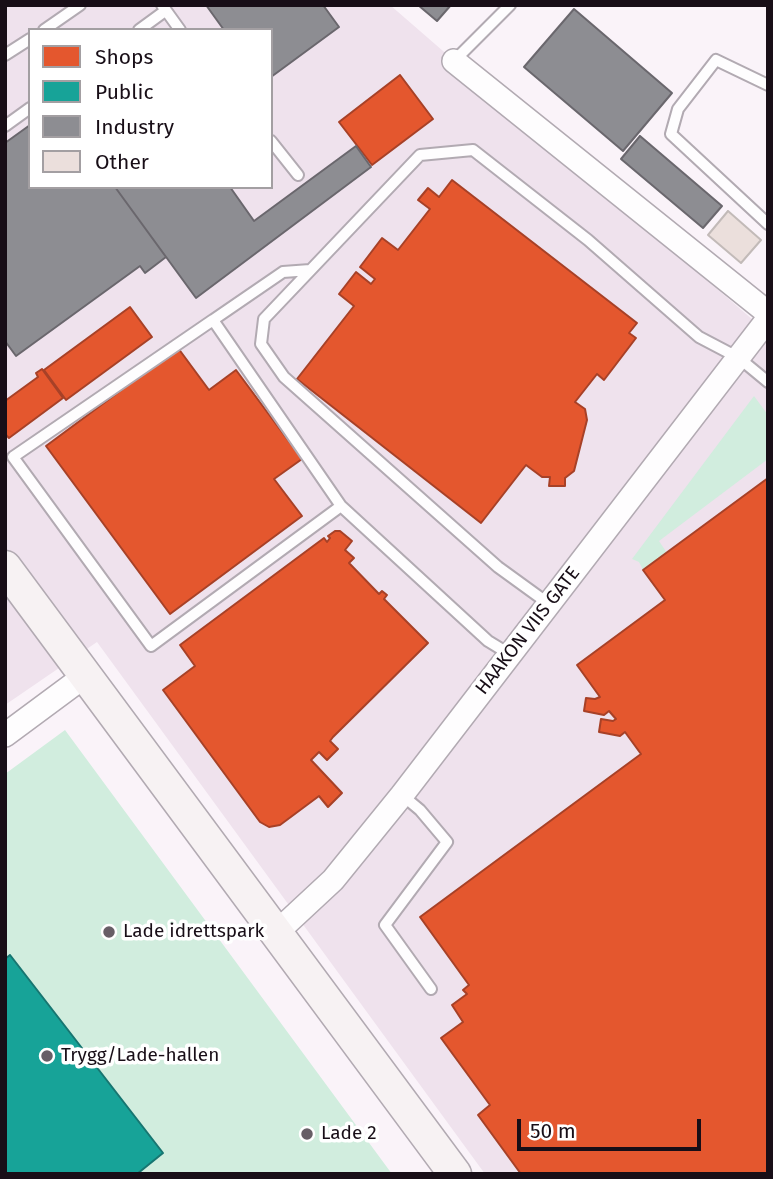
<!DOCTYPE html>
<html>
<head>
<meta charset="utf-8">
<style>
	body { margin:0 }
	#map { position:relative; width:773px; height:1179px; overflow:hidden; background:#faf3f9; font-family:"Fira Sans",sans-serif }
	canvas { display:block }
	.frame { position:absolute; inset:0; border:7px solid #180e17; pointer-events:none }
	.legend { position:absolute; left:28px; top:28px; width:245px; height:161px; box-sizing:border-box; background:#fff; border:2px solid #a39fa2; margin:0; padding:9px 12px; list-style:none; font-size:21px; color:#180e17 }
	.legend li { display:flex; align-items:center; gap:14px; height:35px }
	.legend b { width:35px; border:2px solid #a39fa2 }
	.scale { position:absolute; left:517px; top:1119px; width:184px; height:32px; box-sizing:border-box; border:4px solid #180e17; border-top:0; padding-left:9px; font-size:21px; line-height:24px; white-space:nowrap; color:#180e17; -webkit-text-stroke:5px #fff; paint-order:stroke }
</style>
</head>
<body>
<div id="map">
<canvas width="773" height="1179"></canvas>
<div class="frame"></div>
<ul class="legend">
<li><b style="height:19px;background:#e4572e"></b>Shops</li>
<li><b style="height:19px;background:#17a398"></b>Public</li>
<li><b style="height:19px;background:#8d8d92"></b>Industry</li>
<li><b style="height:19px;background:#ebdfdc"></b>Other</li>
</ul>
<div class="scale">50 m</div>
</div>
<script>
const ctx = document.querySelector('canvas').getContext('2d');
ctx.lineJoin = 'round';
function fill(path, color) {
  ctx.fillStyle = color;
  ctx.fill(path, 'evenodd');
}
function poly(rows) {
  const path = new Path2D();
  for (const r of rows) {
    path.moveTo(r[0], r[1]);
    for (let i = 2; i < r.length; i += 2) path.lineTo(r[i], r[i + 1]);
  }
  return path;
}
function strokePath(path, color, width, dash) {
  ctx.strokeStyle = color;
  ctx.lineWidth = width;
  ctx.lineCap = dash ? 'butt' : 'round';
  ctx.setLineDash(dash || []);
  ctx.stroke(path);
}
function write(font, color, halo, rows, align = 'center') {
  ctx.font = font + ' "Fira Sans",sans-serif';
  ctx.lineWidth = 7;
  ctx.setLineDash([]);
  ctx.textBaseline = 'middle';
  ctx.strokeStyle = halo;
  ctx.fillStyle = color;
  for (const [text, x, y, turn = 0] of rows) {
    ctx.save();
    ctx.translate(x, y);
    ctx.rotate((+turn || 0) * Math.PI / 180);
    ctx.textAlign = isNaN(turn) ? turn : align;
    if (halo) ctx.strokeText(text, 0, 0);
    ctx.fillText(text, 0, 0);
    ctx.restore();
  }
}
fill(poly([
	[5,5,390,5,768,333,768,1174,485,1174,97,642,5,705],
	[30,30,271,30,271,187,30,187]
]), '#efe2ed');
fill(poly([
	[754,396,768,415,768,459,659,541,667,553,643,570,639,562,632,559],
	[65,730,392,1174,5,1174,5,774]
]), '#d1edde');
const shops = poly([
	[400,75,433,119,372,165,339,122,400,75],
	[452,180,637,323,629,333,636,338,604,380,597,374,575,402,585,409,587,420,574,471,565,478,565,486,549,486,550,477,542,477,526,465,481,523,297,379,354,306,339,294,356,272,371,284,375,279,360,267,382,238,398,250,430,209,418,200,428,188,439,197,452,180],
	[130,307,152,337,66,400,44,370,130,307],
	[178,348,209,390,236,370,302,459,274,479,302,516,170,614,46,446,178,348],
	[42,369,63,398,9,438,5,434,5,401,38,377,36,373,42,369],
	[768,478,768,1174,521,1174,478,1115,490,1105,441,1038,463,1022,452,1005,467,994,463,990,469,985,420,917,641,754,625,732,620,736,599,732,601,719,613,721,616,719,609,711,604,715,584,711,586,698,595,699,600,697,577,665,665,600,643,570,768,478],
	[335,531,340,531,352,541,345,550,354,558,349,563,379,594,382,591,387,595,384,599,428,643,333,737,330,741,338,749,327,760,319,752,311,760,342,793,328,807,319,796,280,825,269,827,260,822,163,690,195,666,180,645,324,538,327,542,330,538,328,536,335,531]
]);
fill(shops, '#e4572e');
strokePath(shops, '#a74127', 2);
const public = poly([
	[10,955,163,1153,137,1174,5,1174,5,959,10,955]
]);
fill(public, '#17a398');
strokePath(public, '#177671', 2);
const industry = poly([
	[206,5,323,5,339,27,271,77,271,30,224,30,206,5],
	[418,5,451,5,437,21,418,5],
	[574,9,672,93,623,151,524,67,574,9],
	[30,125,30,187,115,187,166,257,145,273,140,266,16,356,5,341,5,143,30,125],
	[640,136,722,206,703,228,621,159,640,136],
	[356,146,371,167,196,298,115,187,230,187,254,221,356,146]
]);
fill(industry, '#8d8d92');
strokePath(industry, '#6a676d', 2);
const building = poly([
	[728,211,761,240,741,263,708,235,728,211]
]);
fill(building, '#ebdfdc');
strokePath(building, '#c2bab8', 2);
const service = poly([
	[162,5,180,30],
	[44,30,80,5],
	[139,30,165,11],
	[5,55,30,39],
	[454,61,510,5],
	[768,85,716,60,678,109,671,134,768,224],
	[5,126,30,108],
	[271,141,298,175],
	[213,320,283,272,310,270],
	[341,506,151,646,13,457,213,320,341,506,488,641,511,655],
	[549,604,498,567,284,377,261,344,264,319,420,155,473,150,588,240,699,337,739,358,768,382],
	[402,795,420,810,447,842,385,925,431,989]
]);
const minor = poly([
	[454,61,768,313],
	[5,735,86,675],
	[276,933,333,880,402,795,768,319]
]);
const secondary = poly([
	[5,567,455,1174]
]);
strokePath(service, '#b2aab2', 14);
strokePath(minor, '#b2aab2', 26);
strokePath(secondary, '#b2aab2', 35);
strokePath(service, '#fefdfe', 10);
strokePath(minor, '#fefdfe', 23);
strokePath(secondary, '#f7f2f3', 32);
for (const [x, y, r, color] of [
	[109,932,7,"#675e66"],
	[47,1056,7,"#675e66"],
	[307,1134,7,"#675e66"]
]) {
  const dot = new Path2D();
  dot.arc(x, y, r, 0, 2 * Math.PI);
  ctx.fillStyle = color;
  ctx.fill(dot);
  strokePath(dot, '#fff', 2.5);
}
write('19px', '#180e17', '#fff', [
	["HAAKON VIIS GATE",528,631,-52]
]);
write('19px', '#180e17', '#fff', [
	["Lade idrettspark",123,932],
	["Trygg/Lade-hallen",61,1056],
	["Lade 2",321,1134]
], 'left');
</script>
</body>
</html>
